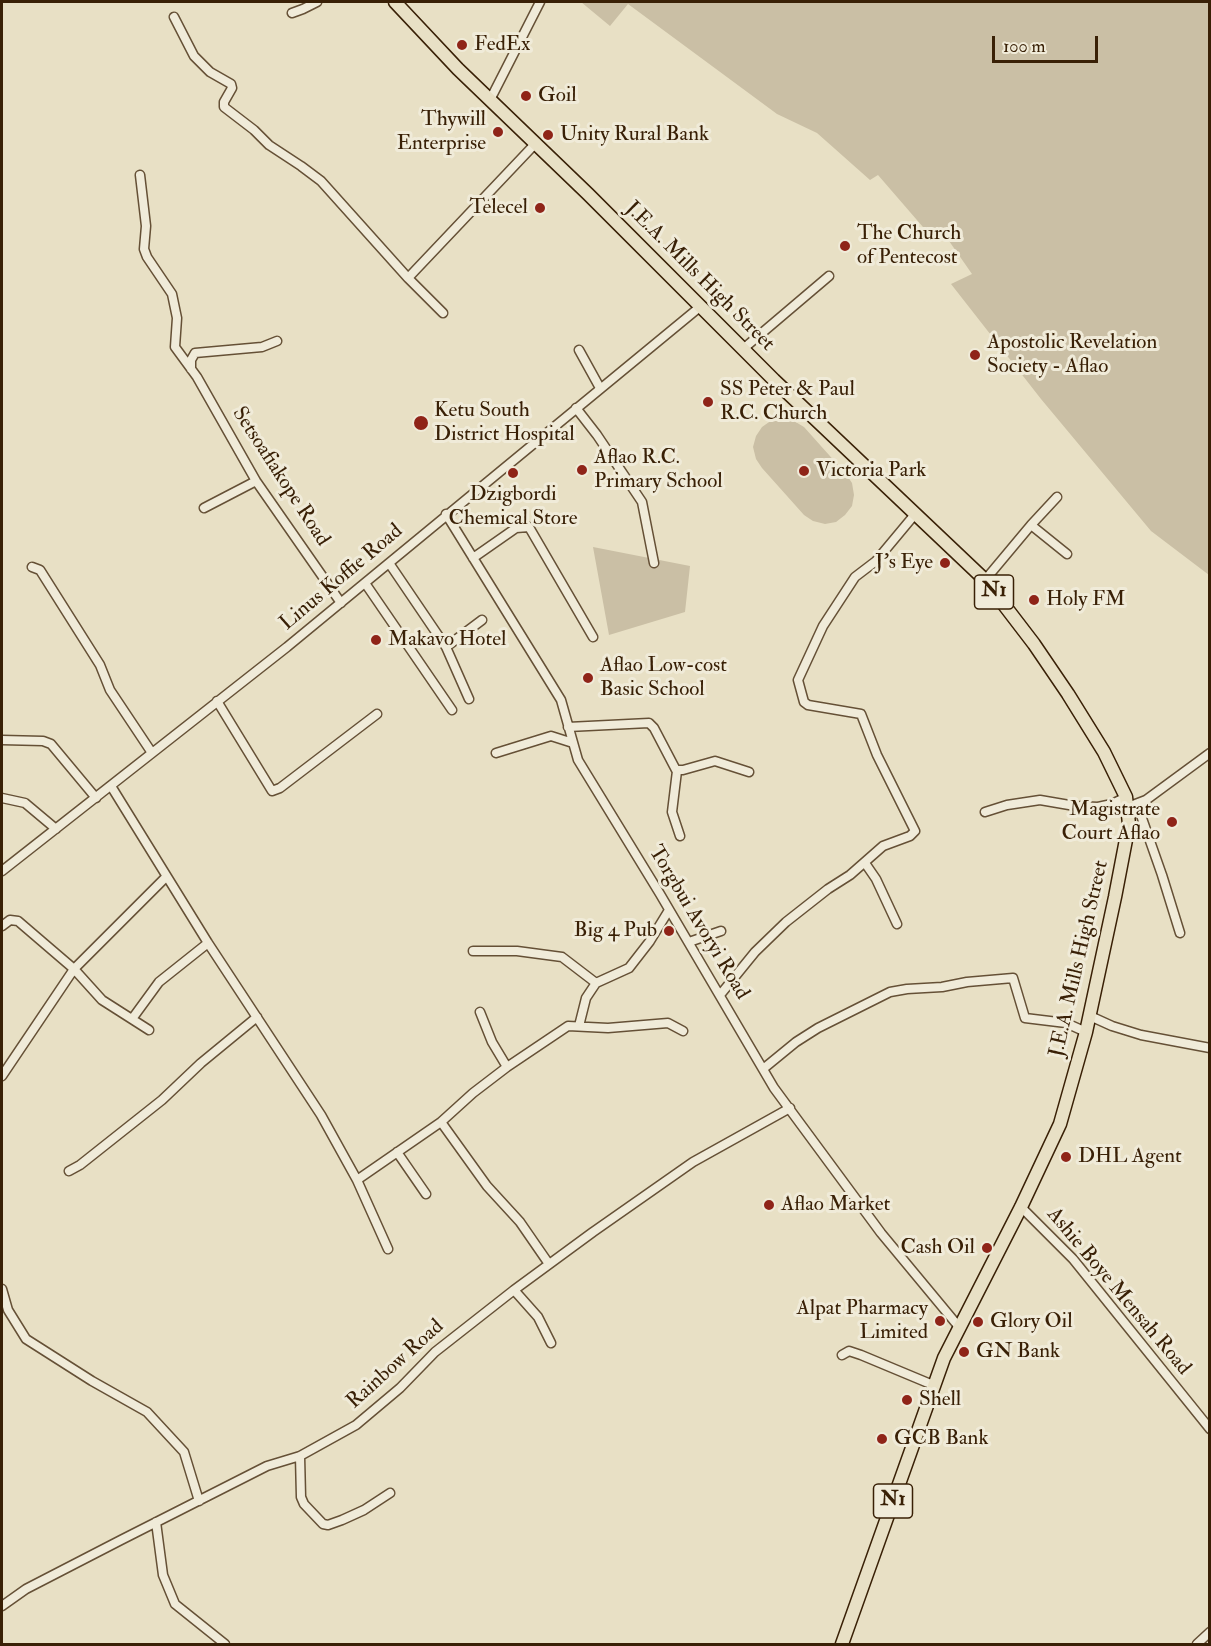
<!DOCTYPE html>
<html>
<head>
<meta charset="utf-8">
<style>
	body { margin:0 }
	#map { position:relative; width:1211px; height:1646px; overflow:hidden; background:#e8e0c5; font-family:"IM FELL Double Pica",serif }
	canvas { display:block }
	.frame { position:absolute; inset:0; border:3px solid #392006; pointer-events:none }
	.scale { position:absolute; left:992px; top:36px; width:106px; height:27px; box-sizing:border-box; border:3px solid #392006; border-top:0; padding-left:8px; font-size:18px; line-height:21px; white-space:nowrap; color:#392006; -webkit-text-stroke:4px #f0ebd9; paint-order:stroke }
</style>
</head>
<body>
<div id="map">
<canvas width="1211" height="1646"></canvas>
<div class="frame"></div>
<div class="scale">100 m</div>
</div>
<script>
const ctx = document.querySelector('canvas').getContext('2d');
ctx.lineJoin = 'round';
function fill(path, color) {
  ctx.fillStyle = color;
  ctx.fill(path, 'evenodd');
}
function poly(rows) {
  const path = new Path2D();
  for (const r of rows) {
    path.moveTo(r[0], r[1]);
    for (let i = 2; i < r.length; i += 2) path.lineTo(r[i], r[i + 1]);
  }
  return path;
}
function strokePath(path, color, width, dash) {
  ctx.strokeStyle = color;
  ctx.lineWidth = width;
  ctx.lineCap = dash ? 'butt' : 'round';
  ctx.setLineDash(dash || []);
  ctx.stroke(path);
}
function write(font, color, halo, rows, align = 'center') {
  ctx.font = font + ' "IM FELL Double Pica",serif';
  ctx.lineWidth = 6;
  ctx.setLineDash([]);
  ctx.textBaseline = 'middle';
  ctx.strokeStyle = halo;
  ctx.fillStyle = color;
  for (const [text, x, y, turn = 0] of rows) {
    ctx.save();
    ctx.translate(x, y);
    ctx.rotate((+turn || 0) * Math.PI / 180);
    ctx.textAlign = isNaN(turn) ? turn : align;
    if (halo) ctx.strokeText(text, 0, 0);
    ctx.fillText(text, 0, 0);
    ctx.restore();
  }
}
fill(poly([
	[581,2,1209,2,1209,575,1151,531,1041,399,951,284,972,274,940,228,929,234,878,175,870,180,817,133,777,114,628,4,610,26],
	[783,418,794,421,804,427,846,474,852,483,854,495,852,506,845,515,836,522,825,524,813,521,804,515,762,468,756,459,753,447,756,436,762,427,772,420],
	[593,547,690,566,685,612,609,635]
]), '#cabfa5');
const minor = poly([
	[292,13,303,9,317,2],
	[174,17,194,56,210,72,231,84,232,88,224,102,224,107,254,130,269,145,301,166,321,181,408,278,535,144],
	[490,100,540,2],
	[140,175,146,226,144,249,147,257,172,294,177,318,175,347,197,377,256,481,341,603],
	[408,278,443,313],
	[743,349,829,276],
	[579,350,600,388],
	[191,369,191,360,195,353,262,347,277,341],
	[576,408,597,435,642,502,654,563],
	[204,508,256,481],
	[446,514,561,700,578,760,660,894,774,1088,881,1233,959,1327],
	[1031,525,1067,554],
	[473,558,516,528,529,527,593,637],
	[389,563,446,647,469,699],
	[32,567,40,570,100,665,110,690,152,753],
	[985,580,1031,525,1057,497],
	[365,583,452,710],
	[446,647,482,620],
	[217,701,272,791,280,788,377,714],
	[568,727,649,723,654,728,676,770,683,770,715,761,749,772],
	[2,740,43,741,51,744,96,798],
	[496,753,551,736,573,743],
	[677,771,672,812,680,836],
	[111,786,208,943,321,1115,357,1180,388,1249],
	[2,798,25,803,56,829],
	[1137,804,1162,875,1180,933],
	[1133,805,1146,800,1210,753],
	[985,812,1007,805,1040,800,1075,806,1098,807,1112,804,1126,797],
	[865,863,876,879,897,924],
	[2,871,287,647,701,306],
	[2,926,10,920,18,921,74,969,102,1000,149,1030],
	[689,942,721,931],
	[473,951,517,951,562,957,596,983,629,968,650,941,669,910],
	[720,995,755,952,786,922,828,889,850,875,883,846,910,836,915,831,877,755,861,714,808,705,804,702,798,680,823,626,855,577,876,561,916,513],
	[480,1012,492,1042,507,1067],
	[1090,1016,1112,1026,1141,1035,1210,1048],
	[132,1019,159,982,208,943],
	[579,1026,586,998,596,983],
	[763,1069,796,1042,818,1028,890,992,907,989,942,987,967,982,1013,978,1025,1018,1066,1023,1086,1032],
	[2,1076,74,969,166,877],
	[441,1122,487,1186,520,1222,549,1264],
	[397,1152,426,1194],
	[69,1171,80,1165,162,1100,201,1063,257,1017],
	[357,1180,441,1122,473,1093,507,1067,568,1026,608,1028,668,1023,683,1031],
	[1021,1207,1073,1259,1210,1429],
	[2,1289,8,1310,26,1339,92,1381,147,1412,184,1452,199,1501],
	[514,1290,538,1317,551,1343],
	[842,1355,849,1351,861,1355,933,1385],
	[300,1456,301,1497,304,1504,323,1524,328,1525,342,1520,364,1510,390,1493],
	[156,1522,163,1575,175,1604,225,1644],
	[2,1606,26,1589,121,1540,267,1466,300,1456,356,1425,400,1388,435,1352,514,1290,593,1232,693,1162,790,1108],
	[1197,1644,1210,1632]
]);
const highway = poly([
	[395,2,458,69,588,194,774,380,985,580,1034,644,1068,694,1104,752,1126,797,1129,824,1115,897,1086,1032,1060,1124,1021,1207,944,1358,842,1644]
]);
strokePath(minor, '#655036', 11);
strokePath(highway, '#392006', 15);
strokePath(minor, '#f0ebd9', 8);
strokePath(highway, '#e8e0c5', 12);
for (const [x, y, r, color] of [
	[462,45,6,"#8f2418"],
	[526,96,6,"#8f2418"],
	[498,132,6,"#8f2418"],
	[548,135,6,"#8f2418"],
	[540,208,6,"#8f2418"],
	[845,246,6,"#8f2418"],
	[975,355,6,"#8f2418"],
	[708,402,6,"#8f2418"],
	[421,423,8,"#8f2418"],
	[582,470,6,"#8f2418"],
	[804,471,6,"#8f2418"],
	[513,473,6,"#8f2418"],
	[945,563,6,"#8f2418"],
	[1034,600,6,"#8f2418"],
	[376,640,6,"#8f2418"],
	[588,678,6,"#8f2418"],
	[1172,822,6,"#8f2418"],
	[669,931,6,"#8f2418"],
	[1066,1157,6,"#8f2418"],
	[769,1205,6,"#8f2418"],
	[987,1248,6,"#8f2418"],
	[940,1321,6,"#8f2418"],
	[978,1322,6,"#8f2418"],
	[964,1352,6,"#8f2418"],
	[907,1400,6,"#8f2418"],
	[882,1439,6,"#8f2418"]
]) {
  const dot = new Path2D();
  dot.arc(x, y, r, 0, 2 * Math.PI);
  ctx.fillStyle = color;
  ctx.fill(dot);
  strokePath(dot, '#f0ebd9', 2);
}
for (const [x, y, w] of [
	[994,592,39],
	[893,1501,39]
]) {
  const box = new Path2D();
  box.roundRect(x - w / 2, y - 17, w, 34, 4.5);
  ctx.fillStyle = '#f0ebd9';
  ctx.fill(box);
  strokePath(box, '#392006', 1.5);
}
write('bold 20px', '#392006', null, [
	["N1",994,592],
	["N1",893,1501]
]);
write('21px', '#392006', '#f0ebd9', [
	["FedEx",474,45],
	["Goil",538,96],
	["Thywill",486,120,"right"],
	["Enterprise",486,144,"right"],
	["Unity Rural Bank",560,135],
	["Telecel",528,208,"right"],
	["The Church",857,234],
	["of Pentecost",857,258],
	["Apostolic Revelation",987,343],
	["Society - Aflao",987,367],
	["SS Peter & Paul",720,390],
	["R.C. Church",720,414],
	["Ketu South",434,411],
	["District Hospital",434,435],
	["Aflao R.C.",594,458],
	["Primary School",594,482],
	["Victoria Park",816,471],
	["Dzigbordi",513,495,"center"],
	["Chemical Store",513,519,"center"],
	["J's Eye",933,563,"right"],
	["Holy FM",1046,600],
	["Makavo Hotel",388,640],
	["Aflao Low-cost",600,666],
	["Basic School",600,690],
	["Magistrate",1160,810,"right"],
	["Court Aflao",1160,834,"right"],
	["Big 4 Pub",657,931,"right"],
	["DHL Agent",1078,1157],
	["Aflao Market",781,1205],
	["Cash Oil",975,1248,"right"],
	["Alpat Pharmacy",928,1309,"right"],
	["Limited",928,1333,"right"],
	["Glory Oil",990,1322],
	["GN Bank",976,1352],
	["Shell",919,1400],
	["GCB Bank",894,1439]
], 'left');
write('21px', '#392006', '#f0ebd9', [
	["J.E.A. Mills High Street",699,277,45],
	["Setsoafiakope Road",280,477,57],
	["Linus Koffie Road",342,578,-40],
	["Torgbui Avoryi Road",698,923,59],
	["J.E.A. Mills High Street",1080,959,-77],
	["Ashie Boye Mensah Road",1118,1292,50],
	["Rainbow Road",396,1365,-42]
]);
</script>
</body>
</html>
